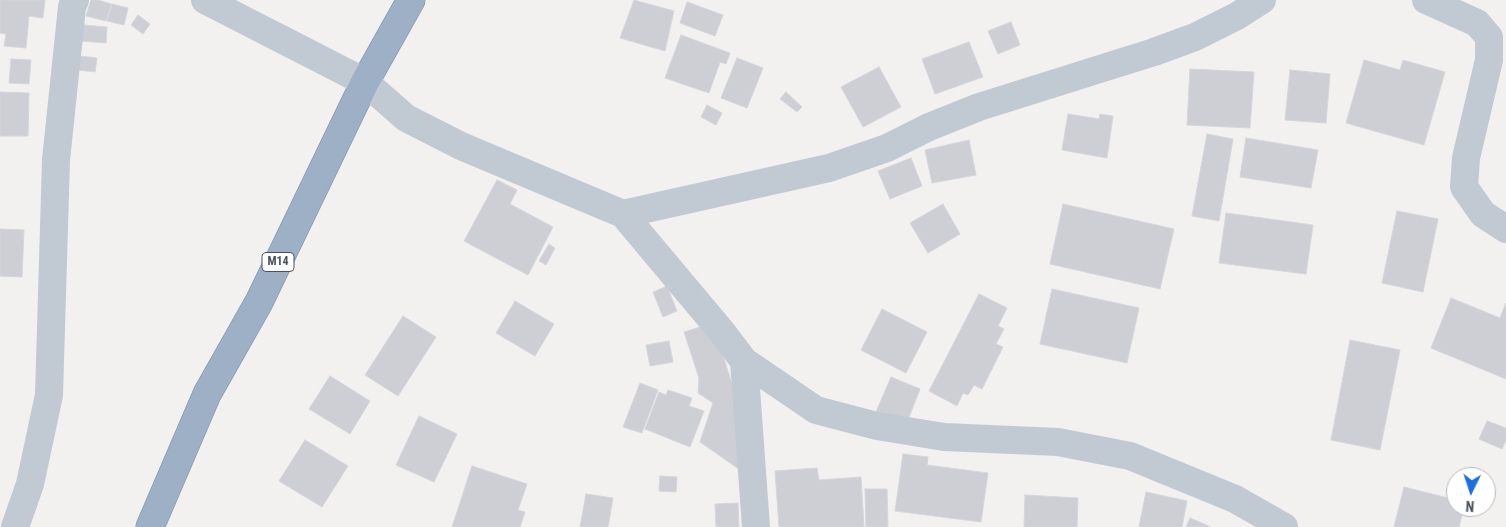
<!DOCTYPE html>
<html>
<head>
<meta charset="utf-8">
<style>
	body { margin:0 }
	#map { position:relative; width:1506px; height:527px; overflow:hidden; background:#f3f0f0; font-family:"Roboto Condensed",sans-serif }
	canvas { display:block }
	.north { position:absolute; left:1446px; top:467px; width:50px; height:50px; box-sizing:border-box; background:#fff; border:1px solid #b6babe; border-radius:50%; rotate:184deg; font-size:14px; font-weight:700; line-height:20px; text-align:center; color:#48535d }
	.north::after { content:''; display:block; margin:auto; width:18px; height:22px; background:#1d6ee0; clip-path:polygon(50% 0,100% 100%,50% 72%,0 100%) }
</style>
</head>
<body>
<div id="map">
<canvas width="1506" height="527"></canvas>
<div class="north">N</div>
</div>
<script>
const ctx = document.querySelector('canvas').getContext('2d');
ctx.lineJoin = 'round';
function fill(path, color) {
  ctx.fillStyle = color;
  ctx.fill(path, 'evenodd');
}
function poly(rows) {
  const path = new Path2D();
  for (const r of rows) {
    path.moveTo(r[0], r[1]);
    for (let i = 2; i < r.length; i += 2) path.lineTo(r[i], r[i + 1]);
  }
  return path;
}
function strokePath(path, color, width, dash) {
  ctx.strokeStyle = color;
  ctx.lineWidth = width;
  ctx.lineCap = dash ? 'butt' : 'round';
  ctx.setLineDash(dash || []);
  ctx.stroke(path);
}
function write(font, color, halo, rows, align = 'center') {
  ctx.font = font + ' "Roboto Condensed",sans-serif';
  ctx.lineWidth = 4;
  ctx.setLineDash([]);
  ctx.textBaseline = 'middle';
  ctx.strokeStyle = halo;
  ctx.fillStyle = color;
  for (const [text, x, y, turn = 0] of rows) {
    ctx.save();
    ctx.translate(x, y);
    ctx.rotate((+turn || 0) * Math.PI / 180);
    ctx.textAlign = isNaN(turn) ? turn : align;
    if (halo) ctx.strokeText(text, 0, 0);
    ctx.fillText(text, 0, 0);
    ctx.restore();
  }
}
const building = poly([
	[0,0,45,0,43,18,29,16,26,48,4,46,6,34,0,33,0,0],
	[91,0,98,0,111,4,106,21,86,16,91,0],
	[634,0,674,11,665,51,620,38,634,0],
	[687,2,723,15,715,36,680,23,687,2],
	[112,4,128,8,124,25,107,21,112,4],
	[138,15,150,24,143,34,131,25,138,15],
	[1011,22,1020,45,998,54,988,31,1011,22],
	[83,25,107,27,106,43,81,41,83,25],
	[681,35,730,53,726,64,720,62,709,93,665,78,681,35],
	[969,42,983,77,935,94,922,59,969,42],
	[80,56,97,58,95,72,78,70,80,56],
	[737,58,763,68,747,108,721,98,737,58],
	[11,59,31,60,29,84,9,83,11,59],
	[1364,60,1400,70,1403,60,1445,72,1424,145,1346,123,1364,60],
	[879,67,901,107,863,127,841,87,879,67],
	[1190,69,1254,72,1250,128,1187,125,1190,69],
	[1290,70,1330,74,1326,123,1285,120,1290,70],
	[0,92,29,93,28,136,0,136,0,92],
	[786,92,802,107,797,112,780,99,786,92],
	[707,105,722,113,716,125,701,117,707,105],
	[1068,114,1099,119,1100,114,1113,116,1107,158,1062,150,1068,114],
	[1207,134,1233,139,1219,221,1192,216,1207,134],
	[1246,138,1318,150,1311,188,1240,177,1246,138],
	[969,140,976,175,932,183,925,150,969,140],
	[911,158,922,186,890,199,878,171,911,158],
	[497,180,517,190,510,204,553,227,528,275,464,241,497,180],
	[943,204,960,234,928,253,910,223,943,204],
	[1063,204,1174,229,1160,289,1050,264,1063,204],
	[1397,211,1438,219,1423,292,1382,283,1397,211],
	[1226,213,1313,225,1306,274,1219,263,1226,213],
	[0,229,24,230,22,277,0,276,0,229],
	[549,244,555,248,546,265,539,261,549,244],
	[667,286,677,311,663,317,653,292,667,286],
	[1052,289,1139,308,1127,363,1040,344,1052,289],
	[979,294,1007,308,998,326,1004,329,996,344,1003,347,982,389,974,385,968,395,963,393,957,406,929,391,979,294],
	[1451,298,1500,318,1506,303,1506,379,1431,348,1451,298],
	[515,301,554,324,535,356,496,333,515,301],
	[882,309,927,332,906,373,861,350,882,309],
	[403,316,436,337,398,396,365,375,403,316],
	[713,323,736,397,743,472,700,442,713,403,698,393,699,378,684,332,713,323],
	[1350,340,1400,350,1380,450,1331,440,1350,340],
	[669,341,673,362,650,366,646,345,669,341],
	[330,376,370,401,350,434,309,409,330,376],
	[891,377,920,389,906,425,876,412,891,377],
	[640,383,658,390,642,433,623,427,640,383],
	[668,390,692,398,689,406,704,411,690,447,645,429,659,392,666,395,668,390],
	[419,416,457,434,434,482,396,465,419,416],
	[1487,421,1506,428,1506,440,1502,449,1479,439,1487,421],
	[305,440,348,466,322,507,279,481,305,440],
	[903,454,928,457,927,465,988,473,981,522,895,511,903,454],
	[472,466,527,484,518,510,525,512,520,527,452,527,472,466],
	[817,468,819,480,861,477,864,527,779,527,775,471,817,468],
	[660,476,677,477,676,492,659,491,660,476],
	[1404,487,1456,500,1456,507,1464,507,1459,527,1394,527,1404,487],
	[865,489,887,489,888,527,866,527,865,489],
	[1146,492,1187,501,1182,527,1139,527,1146,492],
	[586,494,613,498,608,527,580,527,586,494],
	[1025,495,1078,498,1077,527,1024,527,1025,495],
	[738,503,739,527,716,527,715,504,738,503],
	[1190,518,1211,527,1186,527,1190,518]
]);
fill(building, '#cdcfd5');
strokePath(building, '#d4d6db', 1);
const trunk = poly([
	[150,527,207,394,259,302,365,82,411,0]
]);
strokePath(trunk, '#748da9', 29);
strokePath(poly([
	[1426,0,1477,23,1489,37,1489,60,1466,158,1464,187,1483,214,1506,229],
	[365,82,406,118,461,146,623,214,722,332,744,361,756,527],
	[623,214,829,168,887,148,929,127,979,107,1154,52,1195,37,1237,16,1262,0],
	[744,361,816,410,877,426,944,437,1058,442,1130,456,1235,499,1284,527],
	[15,527,30,484,49,395,56,160,72,7,75,0]
]), '#c1cad2', 28);
strokePath(poly([
	[205,0,365,82]
]), '#c1cad2', 28);
strokePath(trunk, '#9db0c6', 28);
for (const [x, y, w] of [
	[278,262,32]
]) {
  const box = new Path2D();
  box.roundRect(x - w / 2, y - 9.5, w, 19, 4);
  ctx.fillStyle = '#fff';
  ctx.fill(box);
  strokePath(box, '#48535d', 1);
}
write('bold 12px', '#48535d', null, [
	["M14",278,262]
]);
</script>
</body>
</html>
